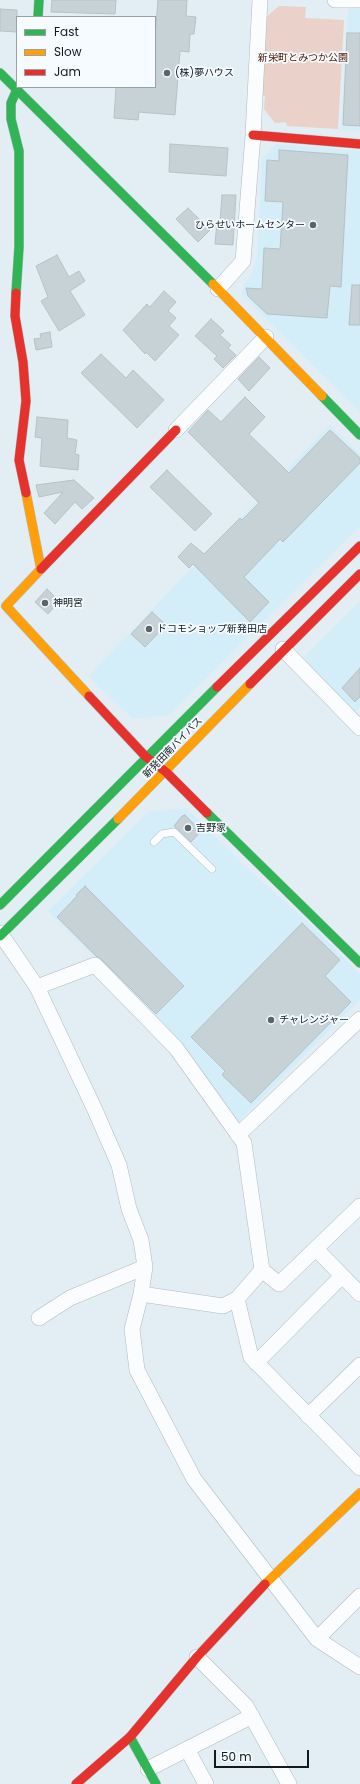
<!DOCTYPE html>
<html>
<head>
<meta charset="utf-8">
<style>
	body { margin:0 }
	#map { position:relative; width:360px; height:1784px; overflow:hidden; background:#e2eef4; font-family:Poppins,sans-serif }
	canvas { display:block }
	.legend { position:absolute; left:16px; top:16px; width:140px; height:72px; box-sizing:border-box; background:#f5fbfe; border:1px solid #99a1a5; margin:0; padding:5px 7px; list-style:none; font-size:12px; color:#101a1f }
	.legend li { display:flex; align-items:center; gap:8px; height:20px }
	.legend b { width:20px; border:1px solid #99a1a5 }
	.scale { position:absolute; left:214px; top:1750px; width:95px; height:18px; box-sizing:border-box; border:2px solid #101a1f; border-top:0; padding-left:5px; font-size:12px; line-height:14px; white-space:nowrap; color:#101a1f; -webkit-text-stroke:3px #f5fbfe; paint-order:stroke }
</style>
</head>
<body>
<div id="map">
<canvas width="360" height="1784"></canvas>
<ul class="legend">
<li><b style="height:5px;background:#30b455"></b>Fast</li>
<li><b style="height:5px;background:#ff9f0a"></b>Slow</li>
<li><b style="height:5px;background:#e5322d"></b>Jam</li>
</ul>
<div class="scale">50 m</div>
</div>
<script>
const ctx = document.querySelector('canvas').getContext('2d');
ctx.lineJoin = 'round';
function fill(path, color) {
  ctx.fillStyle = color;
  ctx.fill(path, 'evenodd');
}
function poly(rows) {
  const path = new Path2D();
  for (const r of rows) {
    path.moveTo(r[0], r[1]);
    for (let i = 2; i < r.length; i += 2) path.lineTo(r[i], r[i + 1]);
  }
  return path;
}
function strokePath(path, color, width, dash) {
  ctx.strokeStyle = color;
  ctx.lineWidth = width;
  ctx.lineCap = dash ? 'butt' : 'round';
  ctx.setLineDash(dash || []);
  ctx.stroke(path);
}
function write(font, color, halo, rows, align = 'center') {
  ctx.font = font + ' Poppins,"Noto Sans JP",sans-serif';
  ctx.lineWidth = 3.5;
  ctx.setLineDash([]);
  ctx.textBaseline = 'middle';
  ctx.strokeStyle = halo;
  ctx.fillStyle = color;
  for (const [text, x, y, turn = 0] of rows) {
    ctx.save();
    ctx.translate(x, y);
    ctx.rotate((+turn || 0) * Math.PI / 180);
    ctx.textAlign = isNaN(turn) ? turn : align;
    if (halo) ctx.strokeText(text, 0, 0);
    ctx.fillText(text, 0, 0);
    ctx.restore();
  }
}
fill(poly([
	[348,7,360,9,360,131,341,130],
	[276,144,360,151,360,412,242,295,244,283,251,276,257,258,262,158],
	[330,425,360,454,360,526,169,715,133,719,88,676],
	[360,601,360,708,355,712,302,659],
	[186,808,251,872,308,922,360,974,360,1000,236,1124,158,1020,48,911,148,812]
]), '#d3edf9');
fill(poly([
	[279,6,306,7,305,18,344,20,338,129,287,126,286,122,275,123,264,109,265,96,261,96,265,18]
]), '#ead1ca');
const building = poly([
	[52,0,116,0,115,14,51,12,52,0],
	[158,0,187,0,186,16,196,17,194,34,190,34,189,52,180,51,175,115,139,112,138,120,114,118,116,87,155,87,155,36,158,0],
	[0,9,17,10,17,32,0,31,0,9],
	[347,33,360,33,360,126,343,125,347,33],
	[170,144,228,148,226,176,169,172,170,144],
	[279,150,348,155,341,287,330,286,327,318,267,314,248,296,246,288,262,289,264,248,280,249,283,202,265,201,267,160,279,161,279,150],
	[222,195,236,195,233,245,215,244,217,222,220,222,222,195],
	[188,208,210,230,198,242,176,219,188,208],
	[57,255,69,277,79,271,85,281,70,291,85,315,59,331,41,301,48,297,36,266,57,255],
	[352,285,360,285,360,325,349,325,352,285],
	[164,291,176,302,168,311,176,318,169,326,179,335,155,361,146,352,145,354,123,330,147,304,150,307,164,291],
	[211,319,224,331,220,335,231,345,228,348,236,355,223,368,214,359,217,356,195,336,211,319],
	[50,332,52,347,36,350,34,339,41,338,40,334,50,332],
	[101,354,126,378,133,370,164,400,137,428,81,373,101,354],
	[259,357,270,368,249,391,238,379,259,357],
	[245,397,265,417,249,434,289,473,330,430,360,458,360,463,283,542,280,539,244,577,269,602,250,622,193,564,189,568,178,557,191,543,204,554,240,518,242,520,259,503,188,432,208,410,221,422,245,397],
	[37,417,68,420,67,438,77,440,75,454,79,455,78,470,40,466,42,438,35,437,37,417],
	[167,470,212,514,195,531,150,487,167,470],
	[74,480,94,498,82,509,75,502,55,524,44,513,63,492,39,497,36,485,74,480],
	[47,589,56,598,53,602,56,605,48,614,35,602,47,589],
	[152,612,166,625,145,647,131,634,152,612],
	[360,668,360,697,355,702,342,688,360,668],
	[185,815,201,831,191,842,174,826,182,816,185,815],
	[85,886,184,986,156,1014,101,959,96,956,57,917,77,896,76,895,85,886],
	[302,923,340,960,325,976,351,1002,251,1103,222,1075,225,1071,191,1037,302,923]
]);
fill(building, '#c7d2d7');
strokePath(building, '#b7c1c6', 1);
const lane = poly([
	[154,842,162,834,174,832,212,869]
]);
const street = poly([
	[335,0,358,0],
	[218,289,243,261,253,135,260,0],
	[176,430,266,337],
	[283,649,360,728],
	[0,933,37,987,95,1110,119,1165,129,1209,141,1240,145,1267,141,1294,132,1329,137,1370,194,1479,317,1639,360,1667],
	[37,987,95,965,176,1048,244,1143,262,1270,279,1284,360,1206],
	[238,1135,360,1019],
	[316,1249,360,1294],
	[141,1294,223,1306,237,1299,262,1270],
	[237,1299,251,1357,360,1468],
	[39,1318,70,1298,145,1267],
	[256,1363,342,1276],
	[308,1416,360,1365],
	[317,1639,360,1596],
	[197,1657,246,1706,289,1784],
	[187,1749,206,1784],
	[148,1769,252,1716]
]);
const fast = poly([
	[38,17,39,0],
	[0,73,213,284],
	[16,293,19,247,19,151,11,119,11,103,18,87],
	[322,396,360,435],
	[207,813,360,963],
	[0,905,217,687],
	[0,936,118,819],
	[130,1737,156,1784]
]);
const slow = poly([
	[213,284,322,396],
	[26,493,41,569,6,606,89,696],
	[118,819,250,684],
	[265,1584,360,1493]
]);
const jam = poly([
	[253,135,360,144],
	[16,293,15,316,23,362,26,401,19,460,26,493],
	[41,569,176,430],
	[250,684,360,574],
	[217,687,360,546],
	[89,696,146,757,166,772,207,813],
	[76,1784,130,1737,197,1657,265,1584]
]);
strokePath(lane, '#b0bac0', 8);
strokePath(street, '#b0bac0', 16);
strokePath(fast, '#b0bac0', 10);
strokePath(slow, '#b0bac0', 10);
strokePath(jam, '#b0bac0', 10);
strokePath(lane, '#fbfcfd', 7);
strokePath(street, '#fbfcfd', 15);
strokePath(fast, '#30b455', 9);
strokePath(slow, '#ff9f0a', 9);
strokePath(jam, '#e5322d', 9);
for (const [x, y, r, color] of [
	[167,73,4,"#5a646a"],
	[313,225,4,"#5a646a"],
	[45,603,4,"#5a646a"],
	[149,629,4,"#5a646a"],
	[188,828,4,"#5a646a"],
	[271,1020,4,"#5a646a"]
]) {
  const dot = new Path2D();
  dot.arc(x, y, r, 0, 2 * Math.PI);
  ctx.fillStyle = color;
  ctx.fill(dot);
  strokePath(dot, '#f5fbfe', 1.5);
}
write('10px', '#4c1706', '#f5fbfe', [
	["新栄町とみつか公園",303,58]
]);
write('10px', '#101a1f', '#f5fbfe', [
	["(株)夢ハウス",175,73],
	["ひらせいホームセンター",305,225,"right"],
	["神明宮",53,603],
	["ドコモショップ新発田店",157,629],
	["吉野家",196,828],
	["チャレンジャー",279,1020]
], 'left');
write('10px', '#101a1f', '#f5fbfe', [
	["新発田南バイパス",173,748,-46]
]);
</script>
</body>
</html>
